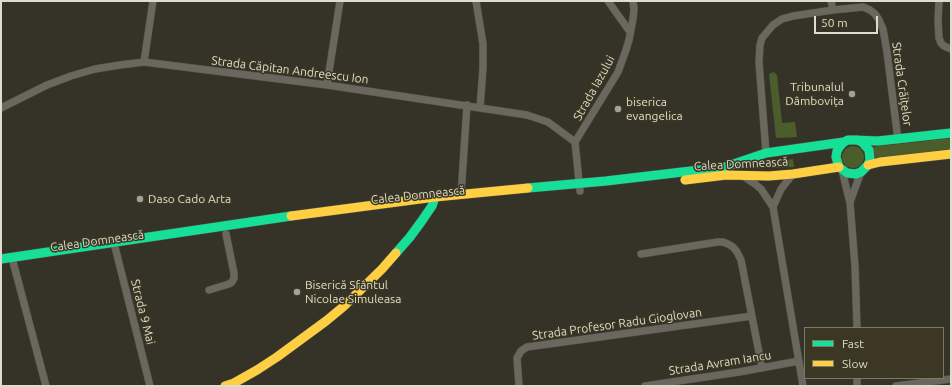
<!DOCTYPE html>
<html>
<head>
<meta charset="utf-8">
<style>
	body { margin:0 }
	#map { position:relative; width:952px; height:387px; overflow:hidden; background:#353328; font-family:Ubuntu,sans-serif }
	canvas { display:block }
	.frame { position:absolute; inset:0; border:2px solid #dedccf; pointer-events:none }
	.legend { position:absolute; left:804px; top:327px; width:140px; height:52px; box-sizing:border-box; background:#3b3722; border:1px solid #7c7967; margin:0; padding:5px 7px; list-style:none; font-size:12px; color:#dedccf }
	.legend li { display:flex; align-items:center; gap:8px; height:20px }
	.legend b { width:20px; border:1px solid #7c7967 }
	.scale { position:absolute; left:814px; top:16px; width:64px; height:18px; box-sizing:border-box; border:2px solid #dedccf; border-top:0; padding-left:5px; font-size:12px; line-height:14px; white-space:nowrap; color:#dedccf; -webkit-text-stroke:3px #3b3722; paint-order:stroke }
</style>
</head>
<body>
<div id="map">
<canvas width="952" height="387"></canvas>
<div class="frame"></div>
<ul class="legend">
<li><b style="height:5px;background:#16e098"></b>Fast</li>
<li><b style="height:5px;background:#ffcf43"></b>Slow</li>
</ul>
<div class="scale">50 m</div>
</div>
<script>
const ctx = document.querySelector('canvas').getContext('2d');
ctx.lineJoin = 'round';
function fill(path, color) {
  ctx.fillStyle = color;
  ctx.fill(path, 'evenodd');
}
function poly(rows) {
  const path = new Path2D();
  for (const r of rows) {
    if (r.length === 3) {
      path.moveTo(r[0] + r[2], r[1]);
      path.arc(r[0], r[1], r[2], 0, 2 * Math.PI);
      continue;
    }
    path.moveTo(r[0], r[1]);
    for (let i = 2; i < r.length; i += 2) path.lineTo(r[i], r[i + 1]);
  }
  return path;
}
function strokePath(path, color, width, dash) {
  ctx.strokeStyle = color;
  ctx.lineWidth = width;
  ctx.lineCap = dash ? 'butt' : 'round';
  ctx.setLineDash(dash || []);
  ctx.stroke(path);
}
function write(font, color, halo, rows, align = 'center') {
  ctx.font = font + ' Ubuntu,sans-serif';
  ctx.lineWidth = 3;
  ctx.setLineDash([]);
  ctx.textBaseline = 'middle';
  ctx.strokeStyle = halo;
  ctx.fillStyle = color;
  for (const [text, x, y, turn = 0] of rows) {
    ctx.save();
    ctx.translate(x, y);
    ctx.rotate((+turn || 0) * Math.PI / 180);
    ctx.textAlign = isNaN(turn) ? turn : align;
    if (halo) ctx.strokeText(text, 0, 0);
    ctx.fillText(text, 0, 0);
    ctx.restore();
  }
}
fill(poly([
	[774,72,777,75,782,123,795,122,797,137,776,138,769,74],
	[951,138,951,149,873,158,871,147],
	[853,157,11],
	[793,159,794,167,737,169]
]), '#4b5d2b');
const street = poly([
	[476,1,483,44,483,68,480,108],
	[608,1,630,32],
	[831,1,833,10],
	[939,1,938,21,939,38,941,43,944,46,951,49],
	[144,62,153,1],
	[327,85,340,1],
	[1,108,47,85,71,76,95,69,120,65,144,62,327,85,527,115,548,122,575,142],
	[766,153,759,62,760,45,762,38,773,25,782,19,793,16,833,10,863,7,870,10,875,14,879,20,883,29,887,52,898,140],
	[842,170,850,203,855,266,857,328],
	[743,176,755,184,761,189,773,207,803,386],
	[580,191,575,142,618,72,626,50,629,40,633,19,634,9,633,1],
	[461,195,467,105],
	[850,202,861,172],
	[773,207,781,189,793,174],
	[114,243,150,386],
	[641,254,718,242,723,242,728,244,733,247,737,252,741,260,762,368],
	[12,258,46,386],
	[209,290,229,284,232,282,234,278,234,273,226,234],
	[519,386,517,358,521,351,527,347,752,316],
	[645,386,739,372,799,361],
	[857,386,857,378],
	[896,386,951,379]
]);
const fast = poly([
	[857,140,862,142,869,150,870,160,868,165,861,172,856,174,847,173,839,167,836,157,837,151,840,146,844,142,848,140,853,140,878,141,951,133],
	[528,188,606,181,725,167,766,153,844,142],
	[396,253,410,237,421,222,432,206,435,197],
	[1,259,291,216]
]);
const slow = poly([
	[868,165,880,162,951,154],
	[685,180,726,175,769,176,793,174,839,167],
	[291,216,435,197,528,188],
	[225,386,234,383,257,370,277,357,326,321,343,307,382,269,396,253]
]);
strokePath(street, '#525046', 8);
strokePath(fast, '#525046', 10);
strokePath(slow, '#525046', 10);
strokePath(street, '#69675e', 7);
strokePath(fast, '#16e098', 9);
strokePath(slow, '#ffcf43', 9);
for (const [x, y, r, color] of [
	[852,94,4,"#a3a195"],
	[618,109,4,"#a3a195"],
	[140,199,4,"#a3a195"],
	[297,292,4,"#a3a195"]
]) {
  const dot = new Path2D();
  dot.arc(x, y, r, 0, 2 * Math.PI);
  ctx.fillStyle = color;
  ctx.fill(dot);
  strokePath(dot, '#3b3722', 1.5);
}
write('12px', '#dedccf', '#3b3722', [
	["Strada Căpitan Andreescu Ion",290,70,7],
	["Strada Crăițelor",902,84,82],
	["Strada Iazului",594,88,-61],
	["Calea Domnească",741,164,-3],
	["Calea Domnească",418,195,-6],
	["Calea Domnească",97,241,-8],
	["Strada 9 Mai",143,312,76],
	["Strada Profesor Radu Gioglovan",617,324,-8],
	["Strada Avram Iancu",720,363,-9]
]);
write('12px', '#dedccf', '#3b3722', [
	["Tribunalul",844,87,"right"],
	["Dâmbovița",844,101,"right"],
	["biserica",626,102],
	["evangelica",626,116],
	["Daso Cado Arta",148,199],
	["Biserică Sfântul",305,285],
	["Nicolae Simuleasa",305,299]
], 'left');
</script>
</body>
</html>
